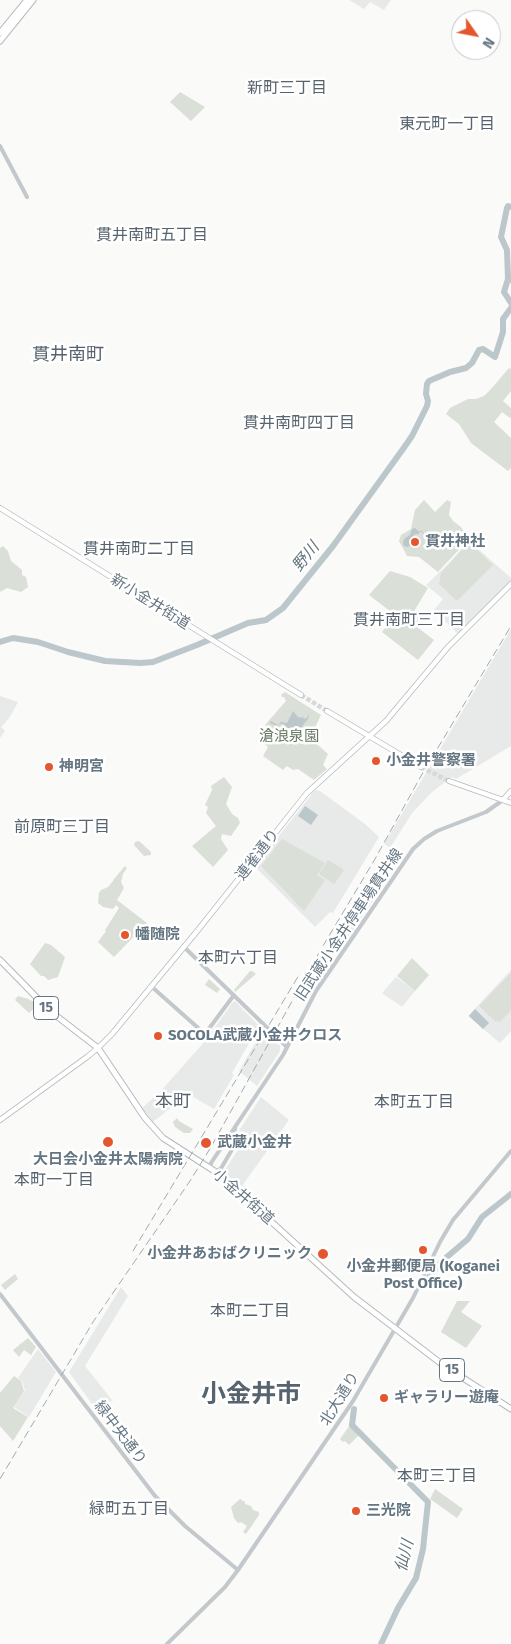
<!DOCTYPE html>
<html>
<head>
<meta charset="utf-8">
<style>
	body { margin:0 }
	#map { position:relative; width:511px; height:1644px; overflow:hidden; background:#fafaf8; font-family:"Fira Sans",sans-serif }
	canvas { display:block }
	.north { position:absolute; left:451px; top:10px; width:50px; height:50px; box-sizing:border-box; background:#fff; border:1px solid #c1c8cd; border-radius:50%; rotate:123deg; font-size:14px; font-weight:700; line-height:20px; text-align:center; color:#657683 }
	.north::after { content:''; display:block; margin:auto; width:18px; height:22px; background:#e4572e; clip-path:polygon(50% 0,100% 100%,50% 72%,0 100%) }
</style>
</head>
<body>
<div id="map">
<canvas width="511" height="1644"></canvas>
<div class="north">N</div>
</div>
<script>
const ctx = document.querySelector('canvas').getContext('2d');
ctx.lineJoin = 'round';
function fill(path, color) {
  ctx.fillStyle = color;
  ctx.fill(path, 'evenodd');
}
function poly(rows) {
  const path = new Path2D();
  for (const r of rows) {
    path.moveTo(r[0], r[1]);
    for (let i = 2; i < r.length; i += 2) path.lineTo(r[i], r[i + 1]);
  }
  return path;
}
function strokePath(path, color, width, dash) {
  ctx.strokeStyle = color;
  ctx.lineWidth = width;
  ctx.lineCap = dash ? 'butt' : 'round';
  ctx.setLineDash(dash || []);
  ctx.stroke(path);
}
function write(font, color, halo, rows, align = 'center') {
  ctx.font = font + ' "Fira Sans","Noto Sans JP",sans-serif';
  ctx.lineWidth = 5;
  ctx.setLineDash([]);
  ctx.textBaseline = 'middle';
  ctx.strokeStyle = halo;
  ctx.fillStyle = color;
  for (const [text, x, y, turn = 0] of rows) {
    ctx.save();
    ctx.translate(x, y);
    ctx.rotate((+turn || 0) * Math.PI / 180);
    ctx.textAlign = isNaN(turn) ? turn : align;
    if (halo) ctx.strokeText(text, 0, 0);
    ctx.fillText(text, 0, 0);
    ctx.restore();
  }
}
fill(poly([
	[349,0,391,0,384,10,370,2,364,9],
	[469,541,511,578,511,581,458,634,434,610,443,599,426,585,447,565],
	[511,629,511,746,456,779,452,777,432,792,412,813,390,848,384,844],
	[0,696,18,702,10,717,1,727,5,731,0,738],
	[315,790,320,791,365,824,379,837,333,913,330,912,315,927,256,868,257,864],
	[378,868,382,871,375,881,383,886,339,950,331,943],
	[511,970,511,1031,500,1043,468,1016],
	[396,977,415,991,402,1007,382,993],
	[235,1001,259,1026,232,1073,234,1075,214,1109,188,1094,153,1122,142,1108,159,1093,205,1041,233,1002],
	[263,1030,280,1046,280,1051,257,1086,239,1071],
	[261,1097,289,1120,242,1186,226,1175,225,1170,239,1148,238,1140,240,1129],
	[121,1287,128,1296,85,1366,112,1400,97,1411,69,1372],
	[38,1349,56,1372,29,1417,14,1407,25,1390,22,1381,18,1378]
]), '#e8e9e9');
fill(poly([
	[180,92,205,107,191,121,170,102],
	[509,368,511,369,511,391,503,401,511,408,511,417,510,418,502,412,494,422,511,438,511,468,508,471,471,443,459,424,446,414,450,408,468,399,476,399,484,396,492,388],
	[424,500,435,512,447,500,451,502,449,515,453,521,461,527,468,537,466,542,438,572,419,557,407,556,399,541,401,535,411,529,415,510],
	[469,542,493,565,457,601,439,584,441,573],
	[3,546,8,551,11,561,22,570,22,575,26,577,28,587,21,592,7,588,0,592,0,548],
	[390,571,410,577,428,588,413,613,420,617,418,621,417,627,434,640,418,660,382,632,395,615,369,595],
	[285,692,321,715,310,738,328,754,323,765,327,769,314,780,298,769,293,770,287,766,283,770,263,756,268,747,258,739,269,728,265,725,286,701,284,697,282,697,281,695],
	[224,777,232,787,226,804,232,814,238,818,240,823,231,836,222,834,221,839,228,850,213,867,192,846,216,826,206,813,208,807,205,805,212,790,211,786],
	[282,839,325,863,317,875,325,880,304,911,261,866],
	[139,841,151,852,151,855,144,856,134,845,135,842],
	[328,860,344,870,334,884,319,874],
	[125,866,127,868,123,874,121,882,124,888,117,900,147,923,114,957,98,942,106,931,105,930,119,908,116,905,113,909,103,907,98,903,99,893,101,890,108,887,113,881,114,879],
	[45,943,51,945,65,957,58,977,48,980,44,976,41,976,30,964],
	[412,958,429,975,415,991,397,976],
	[250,971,252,971,256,974,235,992,234,990],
	[511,973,511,1010,500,1022,497,1020,496,1022,479,1006],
	[209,979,220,989,217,993,205,985],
	[18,996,28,999,38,1004,29,1013,15,1000],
	[177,1118,179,1121,193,1129,190,1133,184,1133,175,1127,173,1122],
	[15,1274,18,1279,5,1290,1,1285],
	[457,1301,470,1301,461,1312,482,1326,466,1348,441,1332],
	[28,1338,36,1347,31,1355,24,1350,19,1357,13,1350],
	[14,1376,21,1381,24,1391,13,1408,28,1417,13,1441,0,1426,0,1393],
	[350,1425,359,1435,349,1445,345,1441,343,1442,340,1439],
	[435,1489,463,1509,457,1518,430,1499],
	[240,1499,245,1502,245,1504,251,1506,253,1510,259,1512,259,1515,246,1534,243,1532,247,1526,241,1522,238,1523,234,1518,231,1507]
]), '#dadfd7');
fill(poly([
	[415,528,419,532,419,534,415,534,411,538,414,544,407,547,404,546,403,543,404,539,410,535,412,529],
	[293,711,298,717,302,718,304,715,303,718,304,719,307,718,309,713,308,719,303,725,299,734,300,736,292,730,288,731,283,729,281,727,285,727,284,724,280,724,277,726,270,723,271,721,278,725,281,722,287,723],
	[305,806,318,815,311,825,298,816],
	[475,1009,489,1023,483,1029,469,1016]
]), '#bbc7cb');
strokePath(poly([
	[419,532,421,531,429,538]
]), '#bbc7cb', 1);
strokePath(poly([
	[511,207,508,206,507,208,501,237,507,250,508,279,504,292,511,303],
	[0,642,13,638,38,642,68,652,105,661,140,663,153,662,197,645,248,623,266,620,283,608,333,546,403,449,412,436,427,406,428,401,426,394,427,384,429,381,450,372,466,368,472,363,479,350,483,349,495,357,503,332,503,319,511,308],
	[423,1285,441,1262,468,1239,482,1217,511,1194],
	[354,1409,352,1425,428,1502,423,1549,416,1578,398,1608,381,1644]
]), '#bbc7cb', 6);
strokePath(poly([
	[301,695,327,711],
	[421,767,449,781]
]), '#d5d9db', 4.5, [4.5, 2]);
const secondary = poly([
	[0,508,301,695],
	[327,711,421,767],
	[449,781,511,803],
	[503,800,511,791],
	[0,1120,87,1057,98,1048,112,1034,198,930,307,793,386,721,448,647,511,584]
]);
const primary = poly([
	[0,33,27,0],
	[0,41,33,0],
	[0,960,50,1011,98,1048,145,1118,163,1138,219,1174,354,1297,443,1365,511,1409]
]);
strokePath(secondary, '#b3babf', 6);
strokePath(primary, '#b5babe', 7);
strokePath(poly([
	[0,146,27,197],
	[510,281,511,281],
	[184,947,287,1047],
	[152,987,205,1034,234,995],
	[220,1169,217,1171,210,1168,211,1163,283,1055,316,991,413,849,424,839,437,831,486,812,503,800],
	[220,1170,233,1148,235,1128],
	[0,1294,155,1496,185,1526,238,1570],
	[167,1644,225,1587,238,1570,353,1401,413,1298,440,1242,453,1220,511,1151]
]), '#c3c8cc', 4);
strokePath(secondary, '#fff', 4.5);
strokePath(primary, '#fff', 5);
strokePath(poly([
	[133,1251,299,975],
	[0,1479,93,1322,190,1181,211,1147,320,951,375,859,421,776,511,626]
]), '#a2aab0', 1, [8, 4]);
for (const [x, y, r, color] of [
	[415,542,5,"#e4572e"],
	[376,761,5,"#e4572e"],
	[49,767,5,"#e4572e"],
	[125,935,5,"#e4572e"],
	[158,1036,5,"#e4572e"],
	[108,1142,6,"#e4572e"],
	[206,1143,6,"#e4572e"],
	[423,1250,5,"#e4572e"],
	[323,1254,6,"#e4572e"],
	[384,1398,5,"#e4572e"],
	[356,1511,5,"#e4572e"]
]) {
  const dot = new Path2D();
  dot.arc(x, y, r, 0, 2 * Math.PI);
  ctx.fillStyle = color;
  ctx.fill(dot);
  strokePath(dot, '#fff', 2);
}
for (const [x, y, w] of [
	[46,1008,25],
	[452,1370,25]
]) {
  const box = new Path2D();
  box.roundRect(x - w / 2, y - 11.5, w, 23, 4);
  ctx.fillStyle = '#fff';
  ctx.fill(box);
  strokePath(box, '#657683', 1);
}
write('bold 14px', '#657683', null, [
	["15",46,1008],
	["15",452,1370]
]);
write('bold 15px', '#657683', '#fff', [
	["貫井神社",425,542],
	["小金井警察署",386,761],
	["神明宮",59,767],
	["幡随院",135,935],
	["SOCOLA武蔵小金井クロス",168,1036],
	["武蔵小金井",217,1143],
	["大日会小金井太陽病院",108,1160,"center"],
	["小金井あおばクリニック",312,1254,"right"],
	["小金井郵便局 (Koganei",423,1267,"center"],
	["Post Office)",423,1284,"center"],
	["ギャラリー遊庵",394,1398],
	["三光院",366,1511]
], 'left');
write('15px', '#657683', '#fff', [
	["新小金井街道",150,602,32],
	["連雀通り",258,855,-52],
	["旧武蔵小金井停車場貫井線",349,925,-56],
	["小金井街道",243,1197,41],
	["北大通り",340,1399,-58],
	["緑中央通り",120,1433,53]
]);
write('15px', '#687a64', '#fff', [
	["滄浪泉園",289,737]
]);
write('16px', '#57646e', '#fff', [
	["新町三丁目",287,89],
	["東元町一丁目",447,125],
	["貫井南町五丁目",152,236],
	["貫井南町四丁目",299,424],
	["貫井南町二丁目",139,550],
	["貫井南町三丁目",409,621],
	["前原町三丁目",62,828],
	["本町六丁目",238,959],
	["本町五丁目",414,1103],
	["本町一丁目",54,1181],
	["本町二丁目",250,1312],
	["本町三丁目",437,1477],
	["緑町五丁目",129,1510]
]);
write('italic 16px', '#60757c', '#fff', [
	["野川",306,557,-51],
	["仙川",405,1556,-76]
]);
write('18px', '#57646e', '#fff', [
	["貫井南町",68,355],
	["本町",173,1102]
]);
write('bold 25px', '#57646e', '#fff', [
	["小金井市",251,1395]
]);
</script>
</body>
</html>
